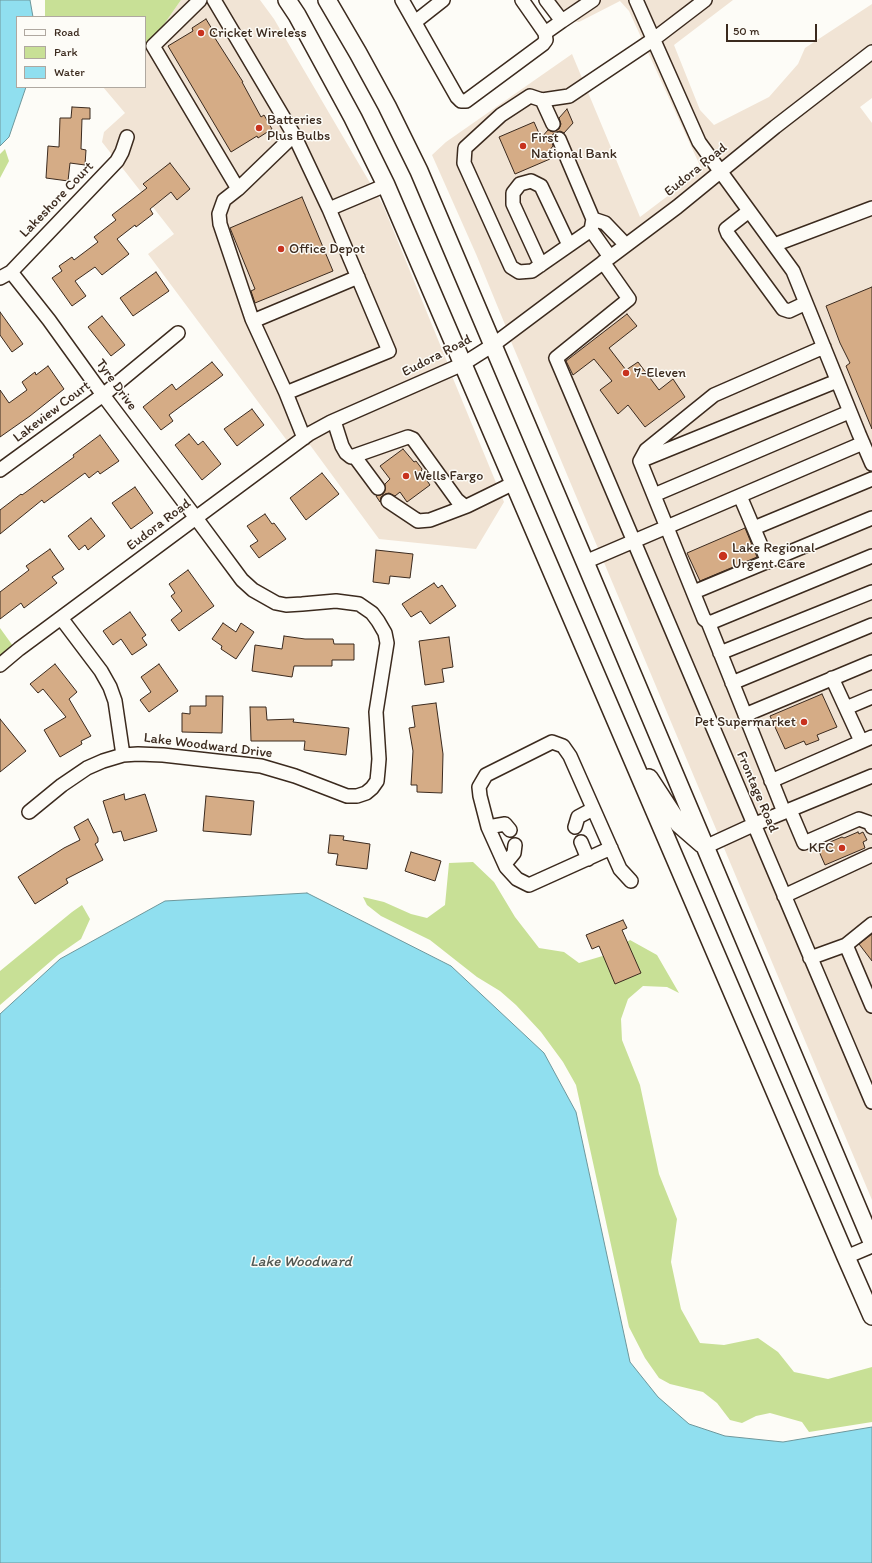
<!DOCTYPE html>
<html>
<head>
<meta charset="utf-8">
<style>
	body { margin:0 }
	#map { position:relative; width:872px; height:1563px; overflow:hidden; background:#fdfcf7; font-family:Itim,sans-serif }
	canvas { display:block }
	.legend { position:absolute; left:16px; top:16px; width:130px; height:72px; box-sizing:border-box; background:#fdfcf7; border:1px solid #afa8a0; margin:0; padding:5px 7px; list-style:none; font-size:12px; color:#3b2a1e }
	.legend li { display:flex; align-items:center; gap:8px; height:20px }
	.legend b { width:20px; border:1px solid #afa8a0 }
	.scale { position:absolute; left:726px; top:24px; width:91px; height:18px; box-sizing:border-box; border:2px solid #3b2a1e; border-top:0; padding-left:5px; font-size:12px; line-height:14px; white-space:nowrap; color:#3b2a1e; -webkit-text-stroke:3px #fdfcf7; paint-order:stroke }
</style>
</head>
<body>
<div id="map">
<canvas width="872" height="1563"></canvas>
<ul class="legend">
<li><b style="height:5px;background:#fdfcf7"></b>Road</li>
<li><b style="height:11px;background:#c8e096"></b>Park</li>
<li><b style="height:11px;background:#90dfef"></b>Water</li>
</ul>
<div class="scale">50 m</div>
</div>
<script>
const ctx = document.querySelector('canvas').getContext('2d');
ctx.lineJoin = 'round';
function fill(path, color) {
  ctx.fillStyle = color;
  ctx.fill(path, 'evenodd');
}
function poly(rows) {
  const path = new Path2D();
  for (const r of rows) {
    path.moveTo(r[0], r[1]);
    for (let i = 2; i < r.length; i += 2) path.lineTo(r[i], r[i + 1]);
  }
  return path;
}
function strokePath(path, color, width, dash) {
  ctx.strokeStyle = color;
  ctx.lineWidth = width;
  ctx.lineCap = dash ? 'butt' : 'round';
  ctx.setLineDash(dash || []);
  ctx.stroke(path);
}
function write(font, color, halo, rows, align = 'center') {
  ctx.font = font + ' Itim,sans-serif';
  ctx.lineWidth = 3;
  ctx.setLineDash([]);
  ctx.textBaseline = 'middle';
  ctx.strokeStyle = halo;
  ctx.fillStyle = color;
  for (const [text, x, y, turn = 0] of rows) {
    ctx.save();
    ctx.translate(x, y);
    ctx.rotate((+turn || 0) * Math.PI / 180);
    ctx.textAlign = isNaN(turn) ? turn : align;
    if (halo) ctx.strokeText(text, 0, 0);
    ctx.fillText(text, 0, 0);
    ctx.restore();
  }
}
fill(poly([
	[181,0,260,0,274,19,383,205,448,364,288,442,148,254,174,234,102,142,104,132,125,113,103,87,145,87,145,43,158,33],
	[545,0,733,0,674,45,700,110,714,125,769,97,798,64,805,48,872,4,872,44,771,122,673,202,506,327,476,254,432,155,446,142,572,54,640,217,702,170,629,11,620,1,579,22,561,20],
	[872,60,872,98,860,107,872,123,872,1200,510,339],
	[452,376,504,502,476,549,379,539,310,445,300,448,312,440,334,428]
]), '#f1e4d5');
fill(poly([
	[45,0,181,0,158,33,145,43,145,17,45,17],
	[5,149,9,161,0,178,0,154],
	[0,628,13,646,0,657],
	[473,862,494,882,515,917,539,948,564,952,579,963,606,955,630,940,657,955,679,993,667,987,643,986,628,999,621,1019,622,1040,640,1085,659,1174,677,1219,671,1262,681,1309,700,1343,724,1345,758,1338,778,1352,794,1372,828,1379,872,1367,872,1422,809,1432,802,1422,770,1413,756,1416,742,1423,730,1420,717,1403,703,1392,670,1384,659,1378,645,1358,629,1327,576,1085,563,1062,541,1032,516,1005,500,991,477,977,430,940,381,916,367,905,363,897,384,902,411,914,427,918,445,905,449,863],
	[82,905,90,919,81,939,58,955,0,1005,0,971,72,912]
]), '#c8e096');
const water = poly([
	[0,0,30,0,33,17,17,17,17,87,26,87,9,137,0,146,0,0],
	[307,893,451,966,544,1053,576,1112,630,1362,658,1397,689,1424,725,1436,783,1442,872,1427,872,1563,0,1563,0,1014,60,959,165,901,307,893]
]);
fill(water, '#90dfef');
strokePath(water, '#6e979b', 1);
const building = poly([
	[206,19,215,34,213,35,243,82,242,82,261,117,264,115,272,129,258,138,257,136,231,152,168,46,193,31,192,28,206,19],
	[72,107,90,108,90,119,82,119,81,149,86,150,85,165,70,163,68,181,46,178,48,146,59,147,60,118,71,118,72,107],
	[567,109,573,123,564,133,560,131,552,135,551,138,553,146,547,153,550,159,515,174,499,137,534,122,541,138,548,130,553,132,559,129,561,124,559,118,567,109],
	[170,163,190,189,177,200,171,192,150,209,153,214,136,227,135,225,117,239,129,254,102,275,95,267,75,281,86,296,72,306,52,278,62,271,59,266,72,257,74,260,98,242,94,237,116,220,112,215,147,188,143,184,170,163],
	[302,197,333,271,255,303,251,291,255,289,230,228,302,197],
	[156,272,169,291,133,316,120,298,156,272],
	[872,287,872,429,846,366,850,363,840,343,826,306,872,287],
	[0,312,23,344,12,352,0,335,0,312],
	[627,314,637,326,609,348,626,370,638,362,659,390,673,379,685,397,645,427,628,405,618,414,600,390,612,381,594,359,573,375,566,361,627,314],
	[102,316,125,345,111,356,88,327,102,316],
	[212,362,223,375,169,415,173,421,161,430,143,407,172,384,176,390,212,362],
	[48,366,64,389,30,416,0,437,0,390,9,403,27,390,22,382,35,372,36,375,48,366],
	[252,409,264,425,237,446,224,429,252,409],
	[189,434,198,445,203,441,221,464,202,480,175,445,189,434],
	[100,435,119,461,100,474,98,471,89,478,85,473,44,503,42,500,0,534,0,510,21,494,22,495,74,457,73,455,100,435],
	[403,449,414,462,416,461,422,469,421,472,430,485,407,502,400,492,395,496,389,493,385,494,381,497,380,502,376,496,383,494,385,491,385,484,390,479,380,466,403,449],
	[322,473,339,494,306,520,290,498,322,473],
	[135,487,153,513,131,529,112,503,135,487],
	[265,514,272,524,274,523,286,539,259,558,250,546,258,541,247,526,265,514],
	[91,518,105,536,88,550,85,545,79,550,68,536,91,518],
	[745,528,757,557,700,581,687,553,745,528],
	[50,549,64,569,52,577,57,583,24,608,21,603,0,619,0,592,29,570,26,566,50,549],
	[376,550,413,554,410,578,390,576,389,584,373,582,376,550],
	[188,570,214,606,179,631,171,620,182,611,171,596,175,593,169,584,188,570],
	[434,583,438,588,442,585,456,606,430,624,421,611,411,617,402,604,434,583],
	[130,612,146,635,142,638,147,645,132,655,121,639,113,645,103,631,130,612],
	[223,623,236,632,241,623,254,632,236,659,221,649,222,646,212,639,223,623],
	[284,636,305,639,333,639,334,644,354,644,354,660,332,660,332,666,294,666,292,677,252,671,255,645,282,649,284,636],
	[449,637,453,667,442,669,444,682,425,685,419,641,449,637],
	[55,664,77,692,69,699,91,736,81,741,82,744,60,757,44,730,66,717,43,689,38,693,30,684,55,664],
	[159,664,178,691,149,712,140,700,151,692,141,677,159,664],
	[822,694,837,727,817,735,819,740,806,745,804,741,785,749,770,716,822,694],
	[206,696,223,696,222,733,182,732,182,713,190,714,190,706,206,706,206,696],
	[436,703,443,754,442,793,417,792,417,785,411,785,413,751,409,728,415,727,412,706,436,703],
	[250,707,266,707,267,720,294,719,293,722,349,728,346,755,304,750,305,741,251,741,250,707],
	[0,719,26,751,0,772,0,719],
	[124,794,125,800,145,794,157,831,124,841,121,831,113,833,103,801,124,794],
	[206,796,254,801,251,835,203,831,206,796],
	[88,819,98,838,98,842,95,844,103,860,66,879,68,883,35,904,18,877,64,848,80,840,74,827,88,819],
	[858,832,859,834,863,832,867,840,863,842,865,848,825,865,818,849,831,844,830,842,842,837,844,838,858,832],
	[330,835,344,836,343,840,370,844,367,869,336,865,338,854,328,853,330,835],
	[411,852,441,861,435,881,405,871,411,852],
	[623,920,627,928,622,930,641,973,615,984,599,946,592,949,586,935,623,920],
	[872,934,872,961,859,944,872,934]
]);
fill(building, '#d5ac86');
strokePath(building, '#3b2a1e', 1);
const minor = poly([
	[200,0,153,46,238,189,294,135],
	[214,0,294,135,329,209,389,351,286,393,304,438],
	[402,0,457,97,461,101,466,101,543,44,546,40,545,33,562,21],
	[522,0,545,33],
	[546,0,562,21,593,0],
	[636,0,699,142,793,271,859,434,872,464],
	[415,22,443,0],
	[542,100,553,124],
	[559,139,593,219],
	[238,189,224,200,219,214,220,224,252,319,286,393],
	[329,209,386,185],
	[749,211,726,229,728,234,783,309,789,311,806,303],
	[591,230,532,271,519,272,511,267,464,163,465,148,501,115,530,96,542,100,569,96,654,39,705,0],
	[774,245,872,208],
	[610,257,591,230,593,219,605,223,626,245],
	[603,262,629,299,556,358,872,1102],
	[541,265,513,204,513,193,520,184,531,181,541,186,569,245],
	[11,272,49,320,103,395,196,518,242,580,253,590,276,603,286,605,302,604,336,601,359,604,372,613,378,621,385,633,387,643,376,712,379,759,378,771,377,781,372,788,366,793,357,796,347,796,295,776,261,766,163,755,138,754,123,755,103,761,87,768,62,785,29,812],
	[0,278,11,272,117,161,122,152,127,137],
	[253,321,358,277],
	[824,347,714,395,646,450,640,461,704,619,708,622,712,622,872,556],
	[334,421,342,446,346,453,351,457,408,437,413,439,457,500,463,505,467,506,514,483],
	[355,457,378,488],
	[640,461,837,381],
	[0,470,103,395,178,333],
	[654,495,849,412],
	[740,496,768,562],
	[388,501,418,521,430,520,467,506],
	[754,528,872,479],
	[585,562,863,443],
	[694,592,872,518],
	[61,618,101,671,110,687,115,701,123,755],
	[708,622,784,812],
	[720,653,872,592],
	[0,665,19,649,309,434,331,422,463,364,493,345,677,207,775,127,872,52],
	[832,678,861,741],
	[732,683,872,625],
	[846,708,872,697],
	[745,715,872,662],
	[771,781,872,737],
	[790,810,804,843,859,819,870,823,872,827],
	[488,827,505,824,510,830],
	[575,827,578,817,593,809],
	[581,842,588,859],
	[705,847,753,825,872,776],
	[611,848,529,885,517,879,506,867,488,827,480,796,479,787,486,775,552,742,563,746,570,756,620,869,631,881],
	[505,864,514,853,515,845],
	[784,896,872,855],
	[846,945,872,924],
	[810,958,846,945,872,1006],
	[846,1257,872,1246]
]);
const major = poly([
	[287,0,297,15,353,118,386,185,846,1257,872,1316],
	[327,0,358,53,387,106,419,171,585,562,872,1242],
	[649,778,679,824,702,844]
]);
strokePath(minor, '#3b2a1e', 16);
strokePath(major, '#3b2a1e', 20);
strokePath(minor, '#fdfcf7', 13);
strokePath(major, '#fdfcf7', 17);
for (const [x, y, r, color] of [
	[201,33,4,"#c8321e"],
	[259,128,4,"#c8321e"],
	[523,146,4,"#c8321e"],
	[281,249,4,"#c8321e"],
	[626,373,4,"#c8321e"],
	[406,476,4,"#c8321e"],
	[723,556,5,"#c8321e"],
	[804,722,4,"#c8321e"],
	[842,848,4,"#c8321e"]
]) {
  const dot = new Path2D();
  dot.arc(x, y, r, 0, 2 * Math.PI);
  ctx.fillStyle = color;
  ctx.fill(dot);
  strokePath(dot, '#fdfcf7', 1.5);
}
write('14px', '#3b2a1e', '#fdfcf7', [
	["Cricket Wireless",209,33],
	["Batteries",267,120],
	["Plus Bulbs",267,136],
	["First",531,138],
	["National Bank",531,154],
	["Office Depot",289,249],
	["7-Eleven",634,373],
	["Wells Fargo",414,476],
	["Lake Regional",732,548],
	["Urgent Care",732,564],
	["Pet Supermarket",796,722,"right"],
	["KFC",834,848,"right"]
], 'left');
write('14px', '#3b2a1e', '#fdfcf7', [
	["Eudora Road",696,170,-39],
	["Lakeshore Court",57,200,-46],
	["Eudora Road",437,356,-27],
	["Tyre Drive",116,385,54],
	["Lakeview Court",52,412,-37],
	["Eudora Road",159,525,-37],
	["Lake Woodward Drive",208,746,7],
	["Frontage Road",757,792,67]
]);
write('italic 15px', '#505752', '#fdfcf7', [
	["Lake Woodward",301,1262]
]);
</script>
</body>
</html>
